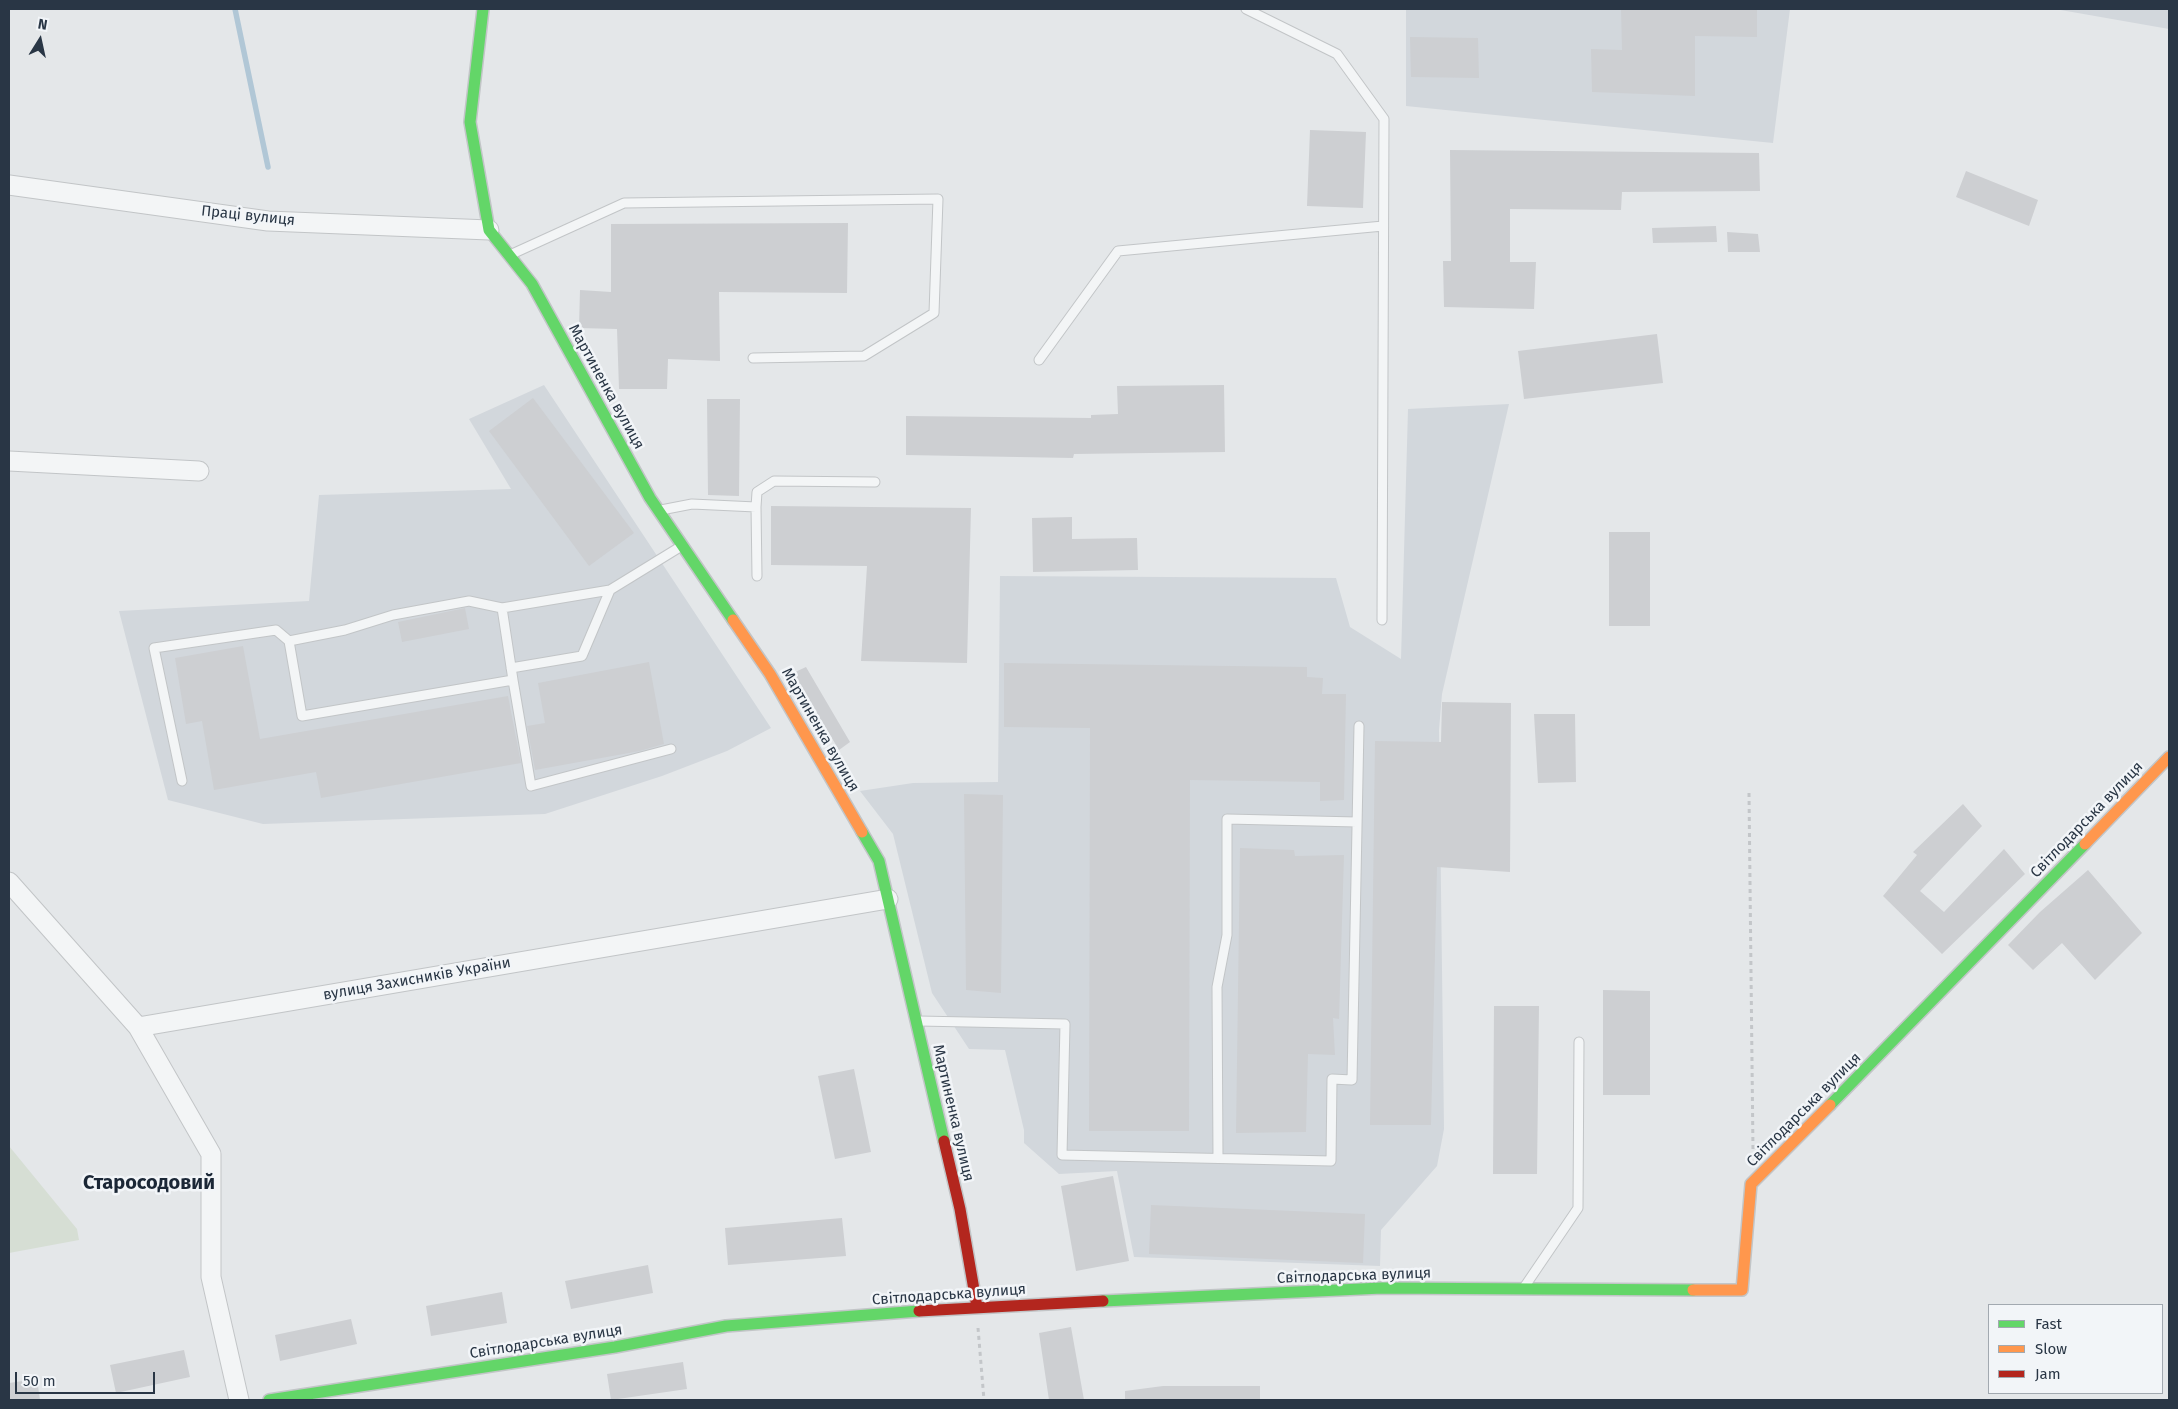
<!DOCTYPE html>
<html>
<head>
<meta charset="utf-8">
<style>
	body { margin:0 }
	#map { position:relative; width:2178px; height:1409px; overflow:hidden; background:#e4e7e9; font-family:"Fira Sans",sans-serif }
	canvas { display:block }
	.frame { position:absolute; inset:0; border:10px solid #293645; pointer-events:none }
	.legend { position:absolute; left:1988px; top:1304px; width:175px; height:90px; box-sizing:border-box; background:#f2f5f8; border:1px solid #a2a9b0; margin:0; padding:6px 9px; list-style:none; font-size:15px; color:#293645 }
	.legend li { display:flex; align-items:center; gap:10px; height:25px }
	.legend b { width:25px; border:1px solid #a2a9b0 }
	.north { position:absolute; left:15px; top:15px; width:50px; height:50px; -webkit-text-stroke:4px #f2f5f8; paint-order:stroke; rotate:10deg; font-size:14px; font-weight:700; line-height:20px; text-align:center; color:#293645 }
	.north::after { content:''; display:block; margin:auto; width:18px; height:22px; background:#293645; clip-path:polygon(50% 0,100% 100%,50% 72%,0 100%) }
	.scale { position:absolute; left:15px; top:1372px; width:140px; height:22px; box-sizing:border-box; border:2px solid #293645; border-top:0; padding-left:6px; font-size:15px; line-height:18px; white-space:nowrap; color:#293645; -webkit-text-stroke:4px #f2f5f8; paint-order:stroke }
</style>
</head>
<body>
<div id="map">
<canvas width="2178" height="1409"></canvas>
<div class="frame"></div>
<ul class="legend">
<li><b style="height:6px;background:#63d668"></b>Fast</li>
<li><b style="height:6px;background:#ff974d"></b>Slow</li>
<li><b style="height:6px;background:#b3261e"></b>Jam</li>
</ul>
<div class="north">N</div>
<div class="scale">50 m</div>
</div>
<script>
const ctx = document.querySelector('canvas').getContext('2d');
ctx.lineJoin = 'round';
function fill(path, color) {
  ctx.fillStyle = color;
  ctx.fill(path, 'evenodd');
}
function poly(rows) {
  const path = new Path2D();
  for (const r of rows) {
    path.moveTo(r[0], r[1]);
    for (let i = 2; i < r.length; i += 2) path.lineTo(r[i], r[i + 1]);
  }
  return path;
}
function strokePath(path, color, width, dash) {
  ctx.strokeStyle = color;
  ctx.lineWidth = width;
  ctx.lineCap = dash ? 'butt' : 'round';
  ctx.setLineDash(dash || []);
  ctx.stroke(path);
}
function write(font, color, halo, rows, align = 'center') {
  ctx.font = font + ' "Fira Sans",sans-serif';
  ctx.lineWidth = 5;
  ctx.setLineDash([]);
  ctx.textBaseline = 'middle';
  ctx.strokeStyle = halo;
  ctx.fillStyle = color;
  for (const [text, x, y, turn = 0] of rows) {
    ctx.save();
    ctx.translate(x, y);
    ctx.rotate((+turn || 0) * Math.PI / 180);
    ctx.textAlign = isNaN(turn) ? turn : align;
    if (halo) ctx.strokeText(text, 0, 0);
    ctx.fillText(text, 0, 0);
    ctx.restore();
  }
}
fill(poly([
	[1406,9,1790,9,1773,143,1406,106],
	[2055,9,2169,9,2169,29],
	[544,385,771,728,727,751,662,776,545,814,263,824,168,800,119,611,309,601,319,495,511,489,469,419],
	[1509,404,1442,694,1439,730,1444,1129,1437,1166,1381,1230,1380,1266,1134,1257,1117,1171,1059,1174,1024,1143,1024,1130,1005,1050,969,1049,932,993,893,834,860,791,913,783,998,782,1000,576,1336,578,1350,627,1401,659,1408,409]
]), '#d2d7dc');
fill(poly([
	[9,1146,77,1229,79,1240,9,1253]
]), '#d6ded4');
strokePath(poly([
	[235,9,268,167]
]), '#b1c7d6', 5.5);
fill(poly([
	[1621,9,1757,9,1757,37,1695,36,1695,96,1592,92,1591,49,1622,50],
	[1410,37,1478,38,1479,78,1411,77],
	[1310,130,1366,132,1363,208,1307,206],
	[1450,150,1759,153,1760,191,1622,192,1621,210,1510,209,1510,262,1536,262,1534,309,1444,307,1443,261,1451,261],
	[1966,171,2038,200,2029,226,1956,197],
	[848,223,847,293,719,292,720,361,668,359,667,389,619,389,617,329,579,328,580,290,611,292,611,224],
	[1716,226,1717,242,1653,243,1652,228],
	[1727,232,1758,234,1760,252,1728,252],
	[1657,334,1663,383,1524,399,1518,351],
	[1224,385,1225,452,1074,454,1073,458,906,455,906,416,1091,418,1091,415,1118,414,1117,386],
	[533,398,634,533,589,566,489,431],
	[707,399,740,399,739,496,708,495],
	[771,506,971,508,967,663,861,661,867,566,771,565],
	[1072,517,1072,539,1137,538,1138,570,1033,572,1032,518],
	[1609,532,1650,532,1650,626,1609,626],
	[465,608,469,629,402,642,398,622],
	[243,646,260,739,508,696,521,763,321,798,316,772,214,790,202,721,186,724,175,658],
	[649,662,664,744,640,751,535,770,527,726,545,723,538,683],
	[1004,663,1307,667,1307,677,1323,678,1322,694,1346,694,1344,800,1320,801,1320,782,1190,780,1189,1131,1089,1131,1090,728,1004,727],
	[806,667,850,742,839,750,793,673],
	[1442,702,1511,703,1510,872,1437,867,1431,1125,1370,1125,1375,741,1441,742],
	[1534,714,1575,714,1576,782,1538,783],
	[964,794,1003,795,1001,993,966,990],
	[1963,804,1982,826,1920,891,1944,912,2004,849,2025,874,1942,954,1883,896,1917,855,1913,852],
	[1240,848,1294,850,1295,856,1344,855,1339,1019,1333,1018,1335,1055,1308,1054,1306,1132,1236,1133],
	[2088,870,2142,933,2095,980,2062,943,2033,970,2008,945,2040,912],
	[1603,990,1650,991,1650,1095,1603,1095],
	[1494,1006,1539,1006,1537,1174,1493,1174],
	[854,1069,871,1152,835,1159,818,1076],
	[1113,1176,1129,1261,1076,1271,1061,1186],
	[1151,1205,1365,1214,1363,1263,1149,1254],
	[842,1218,846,1256,728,1265,725,1228],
	[648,1265,653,1293,571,1309,565,1281],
	[502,1292,507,1323,431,1336,426,1306],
	[351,1319,357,1344,280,1361,275,1335],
	[1071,1327,1084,1400,1049,1400,1039,1333],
	[184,1350,190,1377,116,1393,110,1365],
	[683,1362,687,1389,611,1400,607,1374],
	[37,1379,40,1400,9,1400,9,1383],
	[1163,1386,1260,1386,1260,1400,1125,1400,1125,1391]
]), '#cdcfd2');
const lane = poly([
	[1246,9,1337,54,1384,119,1382,620],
	[512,254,624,203,938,199,934,313,864,356,753,358],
	[1039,360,1118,251,1383,226],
	[756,507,757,576],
	[661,510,692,504,756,507,757,492,774,481,875,482],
	[502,608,469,601,393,615,345,630,289,641,302,716,513,680,502,608,610,590,680,547],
	[511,668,582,656,610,590],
	[513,680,531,786,671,749],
	[182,781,154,648,276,630,289,641],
	[919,1021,1065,1024,1062,1155,1331,1161,1332,1079,1352,1080,1359,726],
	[1218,1158,1217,987,1227,935,1227,819,1357,822],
	[1525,1286,1578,1208,1579,1042]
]);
const street = poly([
	[9,185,268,221,489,230],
	[9,461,199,471],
	[9,882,138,1027,211,1154,211,1277,239,1400],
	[138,1027,888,899]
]);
const fast = poly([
	[483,9,470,122,489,230,532,284,650,498,733,620],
	[862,832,879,861,944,1141],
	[1830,1105,2085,844],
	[1103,1301,1382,1288,1693,1290],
	[269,1400,615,1347,726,1326,919,1311]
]);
const slow = poly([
	[733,620,770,674,862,832],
	[2085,844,2169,757],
	[1693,1290,1742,1290,1751,1184,1830,1105]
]);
const jam = poly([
	[944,1141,960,1209,977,1307],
	[919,1311,1103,1301]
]);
strokePath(lane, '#c2c5c7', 11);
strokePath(street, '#c2c5c7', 21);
strokePath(fast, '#c2c5c7', 14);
strokePath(slow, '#c2c5c7', 14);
strokePath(jam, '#c2c5c7', 14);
strokePath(poly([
	[1749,793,1753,1151],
	[978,1328,984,1400]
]), '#c3c6c9', 3, [4, 4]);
strokePath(lane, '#f3f5f6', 9);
strokePath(street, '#f3f5f6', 19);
strokePath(fast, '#63d668', 11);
strokePath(slow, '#ff974d', 11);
strokePath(jam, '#b3261e', 11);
write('15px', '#293645', '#f2f5f8', [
	["Праці вулиця",248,216,6],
	["Мартиненка вулиця",606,387,61],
	["Мартиненка вулиця",820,730,60],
	["Світлодарська вулиця",2087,820,-46],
	["вулиця Захисників України",417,979,-10],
	["Світлодарська вулиця",1804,1110,-45],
	["Мартиненка вулиця",953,1113,77],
	["Світлодарська вулиця",1354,1276,-2],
	["Світлодарська вулиця",949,1295,-4],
	["Світлодарська вулиця",546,1342,-9]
]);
write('bold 20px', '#1b2736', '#f2f5f8', [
	["Старосодовий",149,1183]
]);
</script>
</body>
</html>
